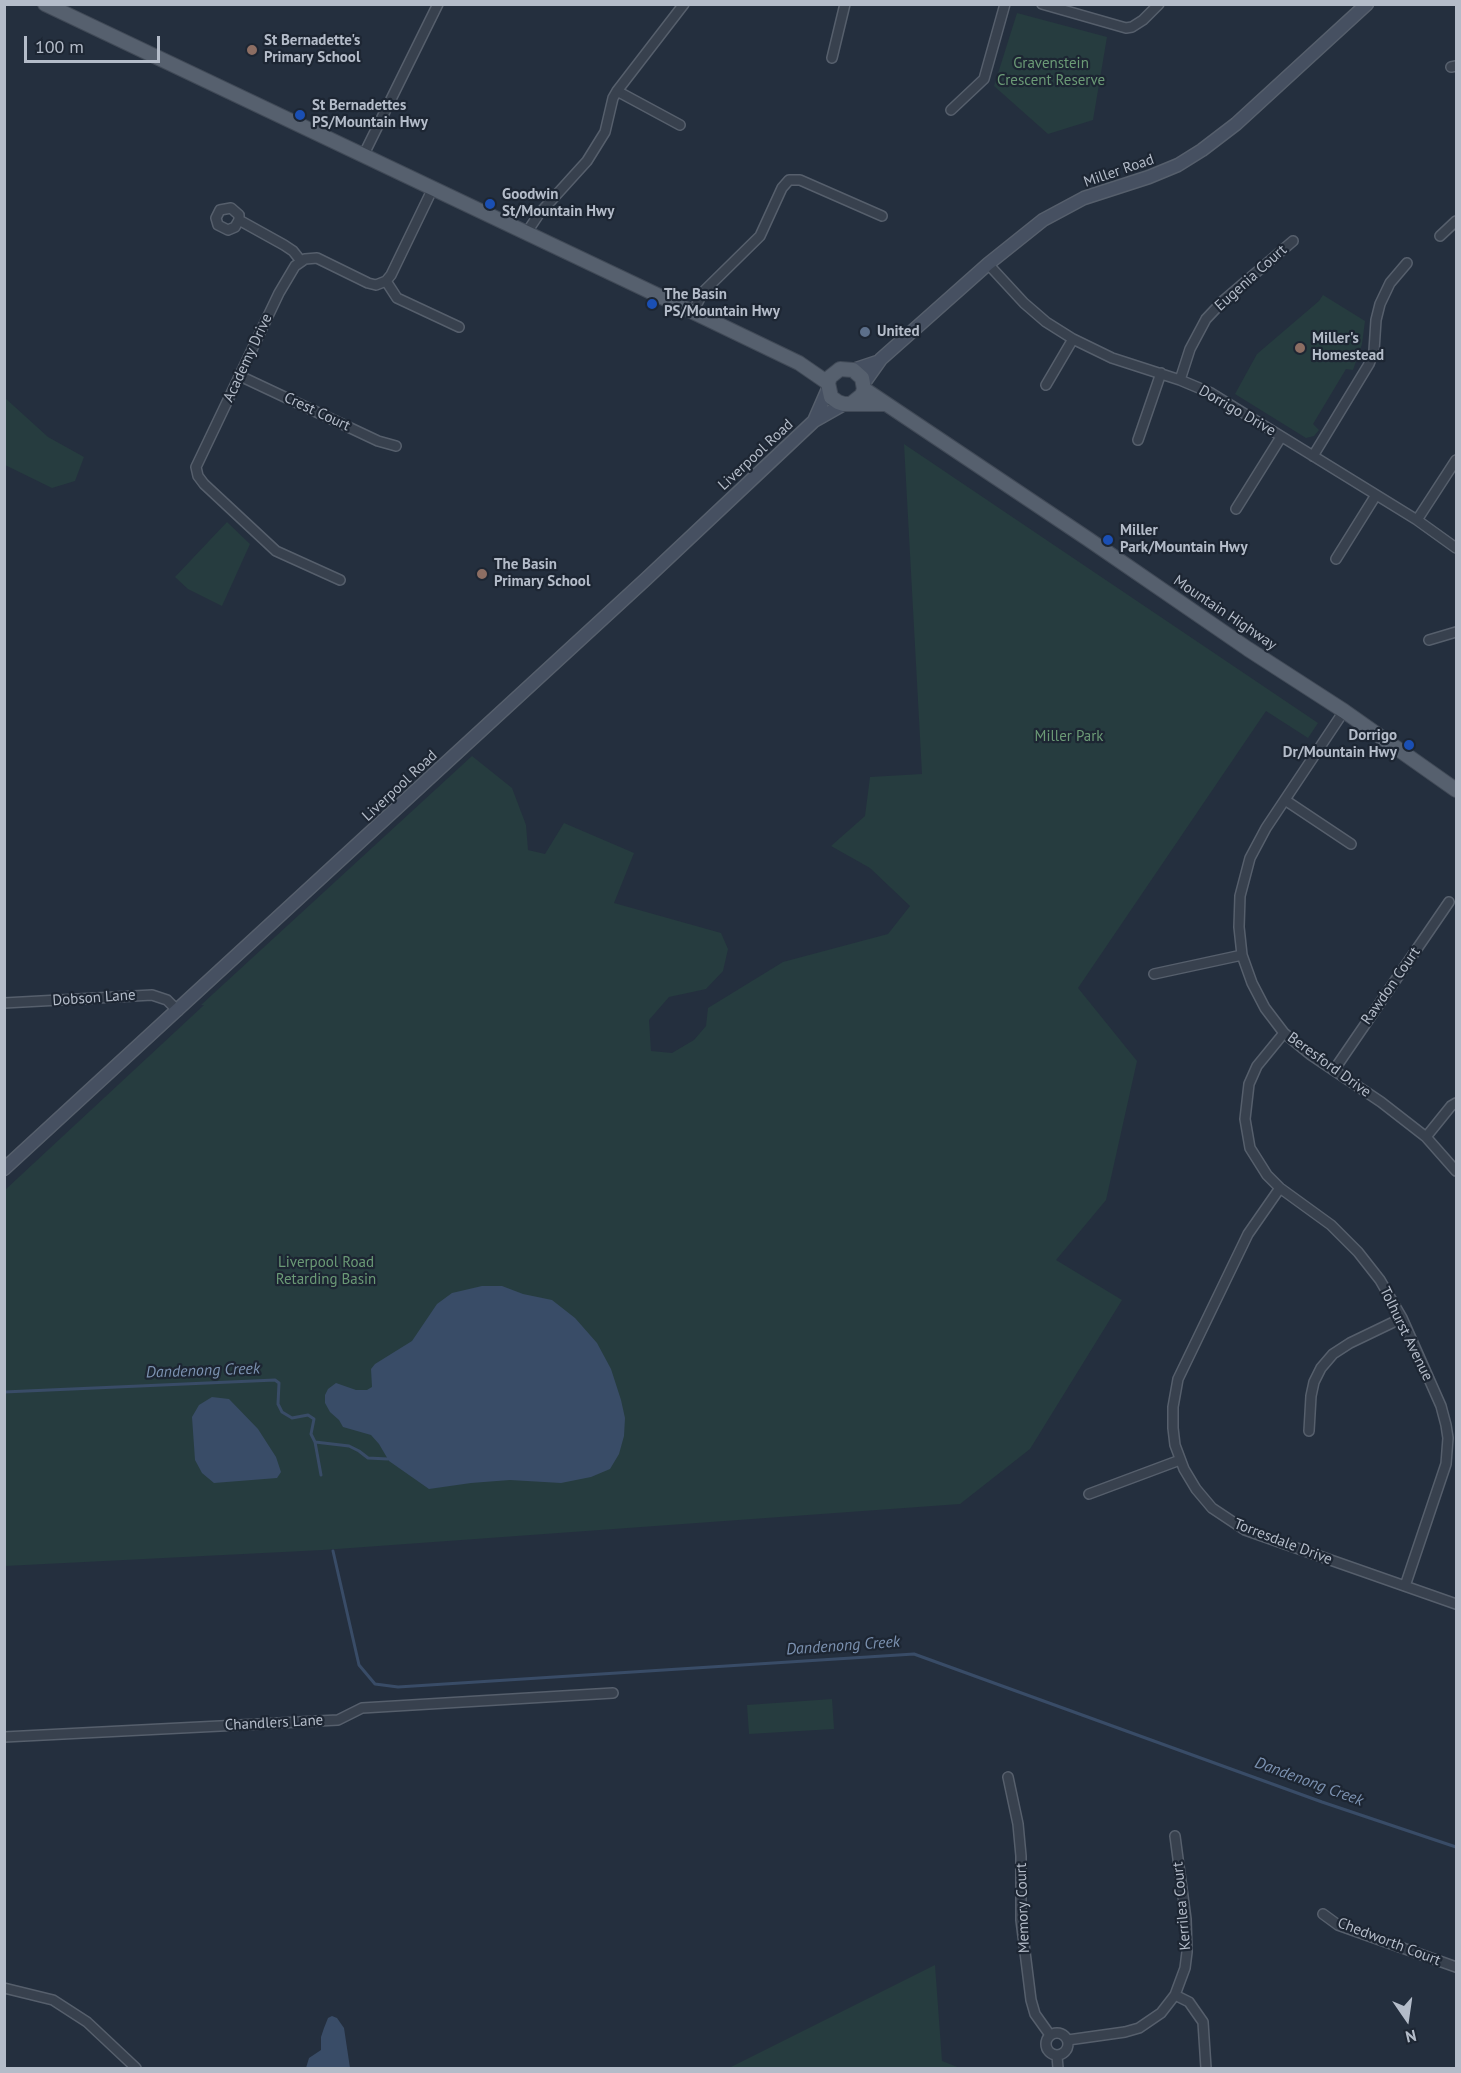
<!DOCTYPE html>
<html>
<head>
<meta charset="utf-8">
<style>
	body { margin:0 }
	#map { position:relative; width:1461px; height:2073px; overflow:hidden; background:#242f3e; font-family:"PT Sans",sans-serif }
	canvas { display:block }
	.frame { position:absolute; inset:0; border:6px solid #b4bcc9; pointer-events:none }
	.north { position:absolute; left:1377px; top:1989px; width:60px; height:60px; -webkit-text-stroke:4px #1d2633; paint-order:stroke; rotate:167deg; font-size:16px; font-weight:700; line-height:24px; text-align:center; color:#b4bcc9 }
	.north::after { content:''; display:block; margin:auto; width:21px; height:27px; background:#b4bcc9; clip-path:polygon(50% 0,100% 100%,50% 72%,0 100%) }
	.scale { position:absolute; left:24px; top:36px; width:136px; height:27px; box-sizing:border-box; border:3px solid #b4bcc9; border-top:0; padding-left:8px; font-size:18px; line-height:21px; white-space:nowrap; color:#b4bcc9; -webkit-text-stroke:4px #1d2633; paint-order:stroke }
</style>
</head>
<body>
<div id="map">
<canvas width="1461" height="2073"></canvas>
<div class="frame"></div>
<div class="north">N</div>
<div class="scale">100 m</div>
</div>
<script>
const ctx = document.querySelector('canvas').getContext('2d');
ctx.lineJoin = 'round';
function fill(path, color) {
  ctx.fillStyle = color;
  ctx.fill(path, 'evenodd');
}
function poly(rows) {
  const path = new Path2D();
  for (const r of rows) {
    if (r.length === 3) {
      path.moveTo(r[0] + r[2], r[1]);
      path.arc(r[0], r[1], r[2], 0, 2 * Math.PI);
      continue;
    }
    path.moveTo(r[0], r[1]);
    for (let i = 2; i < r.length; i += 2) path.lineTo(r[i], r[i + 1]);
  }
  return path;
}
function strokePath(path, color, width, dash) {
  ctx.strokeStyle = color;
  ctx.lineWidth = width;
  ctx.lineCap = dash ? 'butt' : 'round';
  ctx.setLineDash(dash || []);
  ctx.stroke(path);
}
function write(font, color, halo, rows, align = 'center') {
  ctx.font = font + ' "PT Sans",sans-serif';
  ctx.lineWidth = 4.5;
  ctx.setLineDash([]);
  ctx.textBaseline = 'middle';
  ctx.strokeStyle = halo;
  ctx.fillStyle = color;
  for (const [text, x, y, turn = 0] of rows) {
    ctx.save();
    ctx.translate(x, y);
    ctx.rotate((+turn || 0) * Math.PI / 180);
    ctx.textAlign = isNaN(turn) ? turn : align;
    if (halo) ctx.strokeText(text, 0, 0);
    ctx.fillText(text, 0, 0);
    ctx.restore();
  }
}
fill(poly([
	[1017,13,1107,37,1093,120,1048,134,994,86],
	[1323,295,1365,321,1362,344,1353,370,1346,369,1313,424,1319,430,1314,436,1306,438,1235,394,1257,354,1319,301],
	[4,397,48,437,84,457,75,481,52,488,5,465],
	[904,444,1318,723,1308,738,1266,711,1078,988,1137,1061,1106,1200,1056,1260,1122,1300,1030,1449,960,1504,323,1550,5,1566,5,1190,204,1005,201,1005,472,756,512,788,526,825,528,850,545,854,564,823,634,853,614,903,721,933,728,949,723,971,706,989,669,997,649,1020,651,1051,672,1053,694,1040,706,1026,708,1008,783,962,888,934,910,906,870,868,831,846,865,816,870,777,922,774],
	[227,522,250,544,222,606,188,589,175,577],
	[832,1699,834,1729,749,1734,747,1705],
	[935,1965,942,2061,960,2068,729,2068]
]), '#263c3f');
fill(poly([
	[482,1286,502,1286,523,1294,552,1300,575,1318,597,1343,611,1369,621,1400,625,1418,624,1436,619,1454,610,1469,591,1477,561,1483,510,1480,471,1483,429,1489,389,1461,379,1444,371,1435,343,1427,339,1420,330,1412,325,1403,325,1395,328,1389,336,1383,356,1390,367,1390,372,1387,371,1369,375,1364,412,1341,437,1304,452,1293],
	[212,1397,229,1399,258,1429,276,1457,281,1472,277,1478,214,1483,202,1473,195,1460,192,1417,199,1405],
	[332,2016,337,2018,344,2028,350,2068,306,2068,309,2058,321,2050,321,2037,324,2028,328,2018]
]), '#394c67');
strokePath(poly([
	[4,1392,275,1380,279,1383,278,1404,282,1412,292,1418,308,1415,314,1419,311,1434,315,1442,321,1475],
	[315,1442,349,1446,359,1451,368,1458,388,1459],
	[333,1551,359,1665,375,1684,398,1687,914,1654,1322,1802,1456,1847]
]), '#394c67', 3);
const street = poly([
	[1042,4,1126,28,1132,27,1143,20,1159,4],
	[832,58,845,4],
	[1451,67,1456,66],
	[617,91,680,125],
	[951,110,984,79,1005,4],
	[364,154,438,4],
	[239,220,235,227,228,230,218,225,216,218,220,210,231,208,239,215,239,220,284,245,293,251,301,261],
	[527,232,539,214,587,161,605,132,613,98,617,91,684,4],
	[1440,236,1456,221],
	[988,264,1024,303,1046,322,1073,339,1112,358,1180,380,1211,393,1417,520,1456,548],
	[386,281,397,298,459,327],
	[693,312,703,292,760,236,782,188,789,180,800,180,882,216],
	[240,376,378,441,396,446],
	[1180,380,1190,349,1206,319,1224,300,1293,241],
	[1046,385,1073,339],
	[1138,440,1161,373],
	[1313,456,1369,364,1374,351,1376,320,1380,304,1390,283,1407,263],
	[1236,509,1281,437],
	[1417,520,1456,460],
	[1336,559,1376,495],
	[340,580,276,551,204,484,198,476,196,467,279,293,295,266,305,259,317,258,368,283,376,285,386,281,391,275,433,188],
	[1429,640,1456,632],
	[1344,711,1266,828,1250,858,1240,896,1239,927,1242,955,1252,983,1265,1008,1284,1033,1311,1055,1381,1102,1426,1137,1456,1171],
	[1285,800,1351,844],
	[1154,974,1242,955],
	[4,1003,152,995,167,1000,178,1011],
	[1284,1033,1257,1066,1249,1084,1245,1119,1250,1148,1267,1175,1280,1188,1331,1225,1358,1252,1380,1280,1402,1318,1441,1406,1446,1425,1448,1438,1446,1464,1405,1586],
	[1334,1070,1449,902],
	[1426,1137,1451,1106,1456,1103],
	[1280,1188,1248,1234,1178,1379,1173,1407,1173,1428,1175,1445,1184,1469,1196,1489,1212,1508,1245,1530,1456,1604],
	[1309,1431,1311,1396,1314,1382,1321,1368,1333,1354,1350,1343,1402,1318],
	[1089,1494,1180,1460],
	[4,1737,338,1720,362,1708,613,1693],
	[1008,1777,1018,1824,1021,1856,1021,1920,1031,2000,1035,2014,1050,2035],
	[1323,1914,1338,1925,1456,1967],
	[4,1988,53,2000,87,2022,136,2068],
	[1175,1995,1189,2002,1203,2022,1206,2068],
	[1057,2044,11],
	[1068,2040,1125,2032,1139,2028,1161,2013,1175,1995,1185,1968,1187,1952,1186,1919,1175,1836],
	[1057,2056,1058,2068]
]);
const secondary = poly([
	[853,370,877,362],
	[864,383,881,359,988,264,1043,220,1084,198,1149,177,1178,165,1202,150,1236,124,1367,4],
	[814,421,828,389],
	[4,1169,646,579,814,421,844,404]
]);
const primary = poly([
	[45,4,693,312,799,363,828,383],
	[864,389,1088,539,1248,649,1344,711,1456,790],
	[852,403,862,395,864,389,862,378,853,370,840,369,830,377,828,383,831,397,838,402,844,404,886,404]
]);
strokePath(street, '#565f6c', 12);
strokePath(secondary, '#565f6c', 15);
strokePath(primary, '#414a57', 16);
strokePath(street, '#38414e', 9);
strokePath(secondary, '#465061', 12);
strokePath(primary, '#56606e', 14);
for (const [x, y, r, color] of [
	[252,50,6,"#8d6e63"],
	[300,115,6,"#1a4fb4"],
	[490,204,6,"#1a4fb4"],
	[652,304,6,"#1a4fb4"],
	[865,332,6,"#5c6f8a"],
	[1300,348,6,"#8d6e63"],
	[1108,540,6,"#1a4fb4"],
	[482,574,6,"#8d6e63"],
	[1409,745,6,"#1a4fb4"]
]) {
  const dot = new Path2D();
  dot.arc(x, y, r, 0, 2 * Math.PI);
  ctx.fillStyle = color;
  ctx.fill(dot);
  strokePath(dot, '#1d2633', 2);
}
write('bold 15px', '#b4bcc9', '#1d2633', [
	["St Bernadette's",264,41],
	["Primary School",264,58],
	["St Bernadettes",312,106],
	["PS/Mountain Hwy",312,123],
	["Goodwin",502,195],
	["St/Mountain Hwy",502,212],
	["The Basin",664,295],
	["PS/Mountain Hwy",664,312],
	["United",877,332],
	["Miller's",1312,339],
	["Homestead",1312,356],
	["Miller",1120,531],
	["Park/Mountain Hwy",1120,548],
	["The Basin",494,565],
	["Primary School",494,582],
	["Dorrigo",1397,736,"right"],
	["Dr/Mountain Hwy",1397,753,"right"]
], 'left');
write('15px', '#6b9a76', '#1d2633', [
	["Gravenstein",1051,64],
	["Crescent Reserve",1051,81],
	["Miller Park",1069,737],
	["Liverpool Road",326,1263],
	["Retarding Basin",326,1280]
]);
write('15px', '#b4bcc9', '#1d2633', [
	["Miller Road",1119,171,-19],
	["Eugenia Court",1251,278,-42],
	["Academy Drive",248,358,-65],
	["Dorrigo Drive",1237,411,30],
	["Crest Court",317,412,25],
	["Liverpool Road",756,455,-43],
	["Mountain Highway",1225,613,34],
	["Liverpool Road",400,786,-43],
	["Rawdon Court",1391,986,-55],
	["Dobson Lane",94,998,-4],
	["Beresford Drive",1329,1065,36],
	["Tolhurst Avenue",1406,1334,64],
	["Torresdale Drive",1283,1542,21],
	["Chandlers Lane",274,1723,-3],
	["Kerrilea Court",1182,1906,-95],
	["Memory Court",1023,1908,-92],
	["Chedworth Court",1389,1942,21]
]);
write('italic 16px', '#7c92b1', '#1d2633', [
	["Dandenong Creek",203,1371,-2],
	["Dandenong Creek",843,1646,-4],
	["Dandenong Creek",1309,1782,20]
]);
</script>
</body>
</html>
